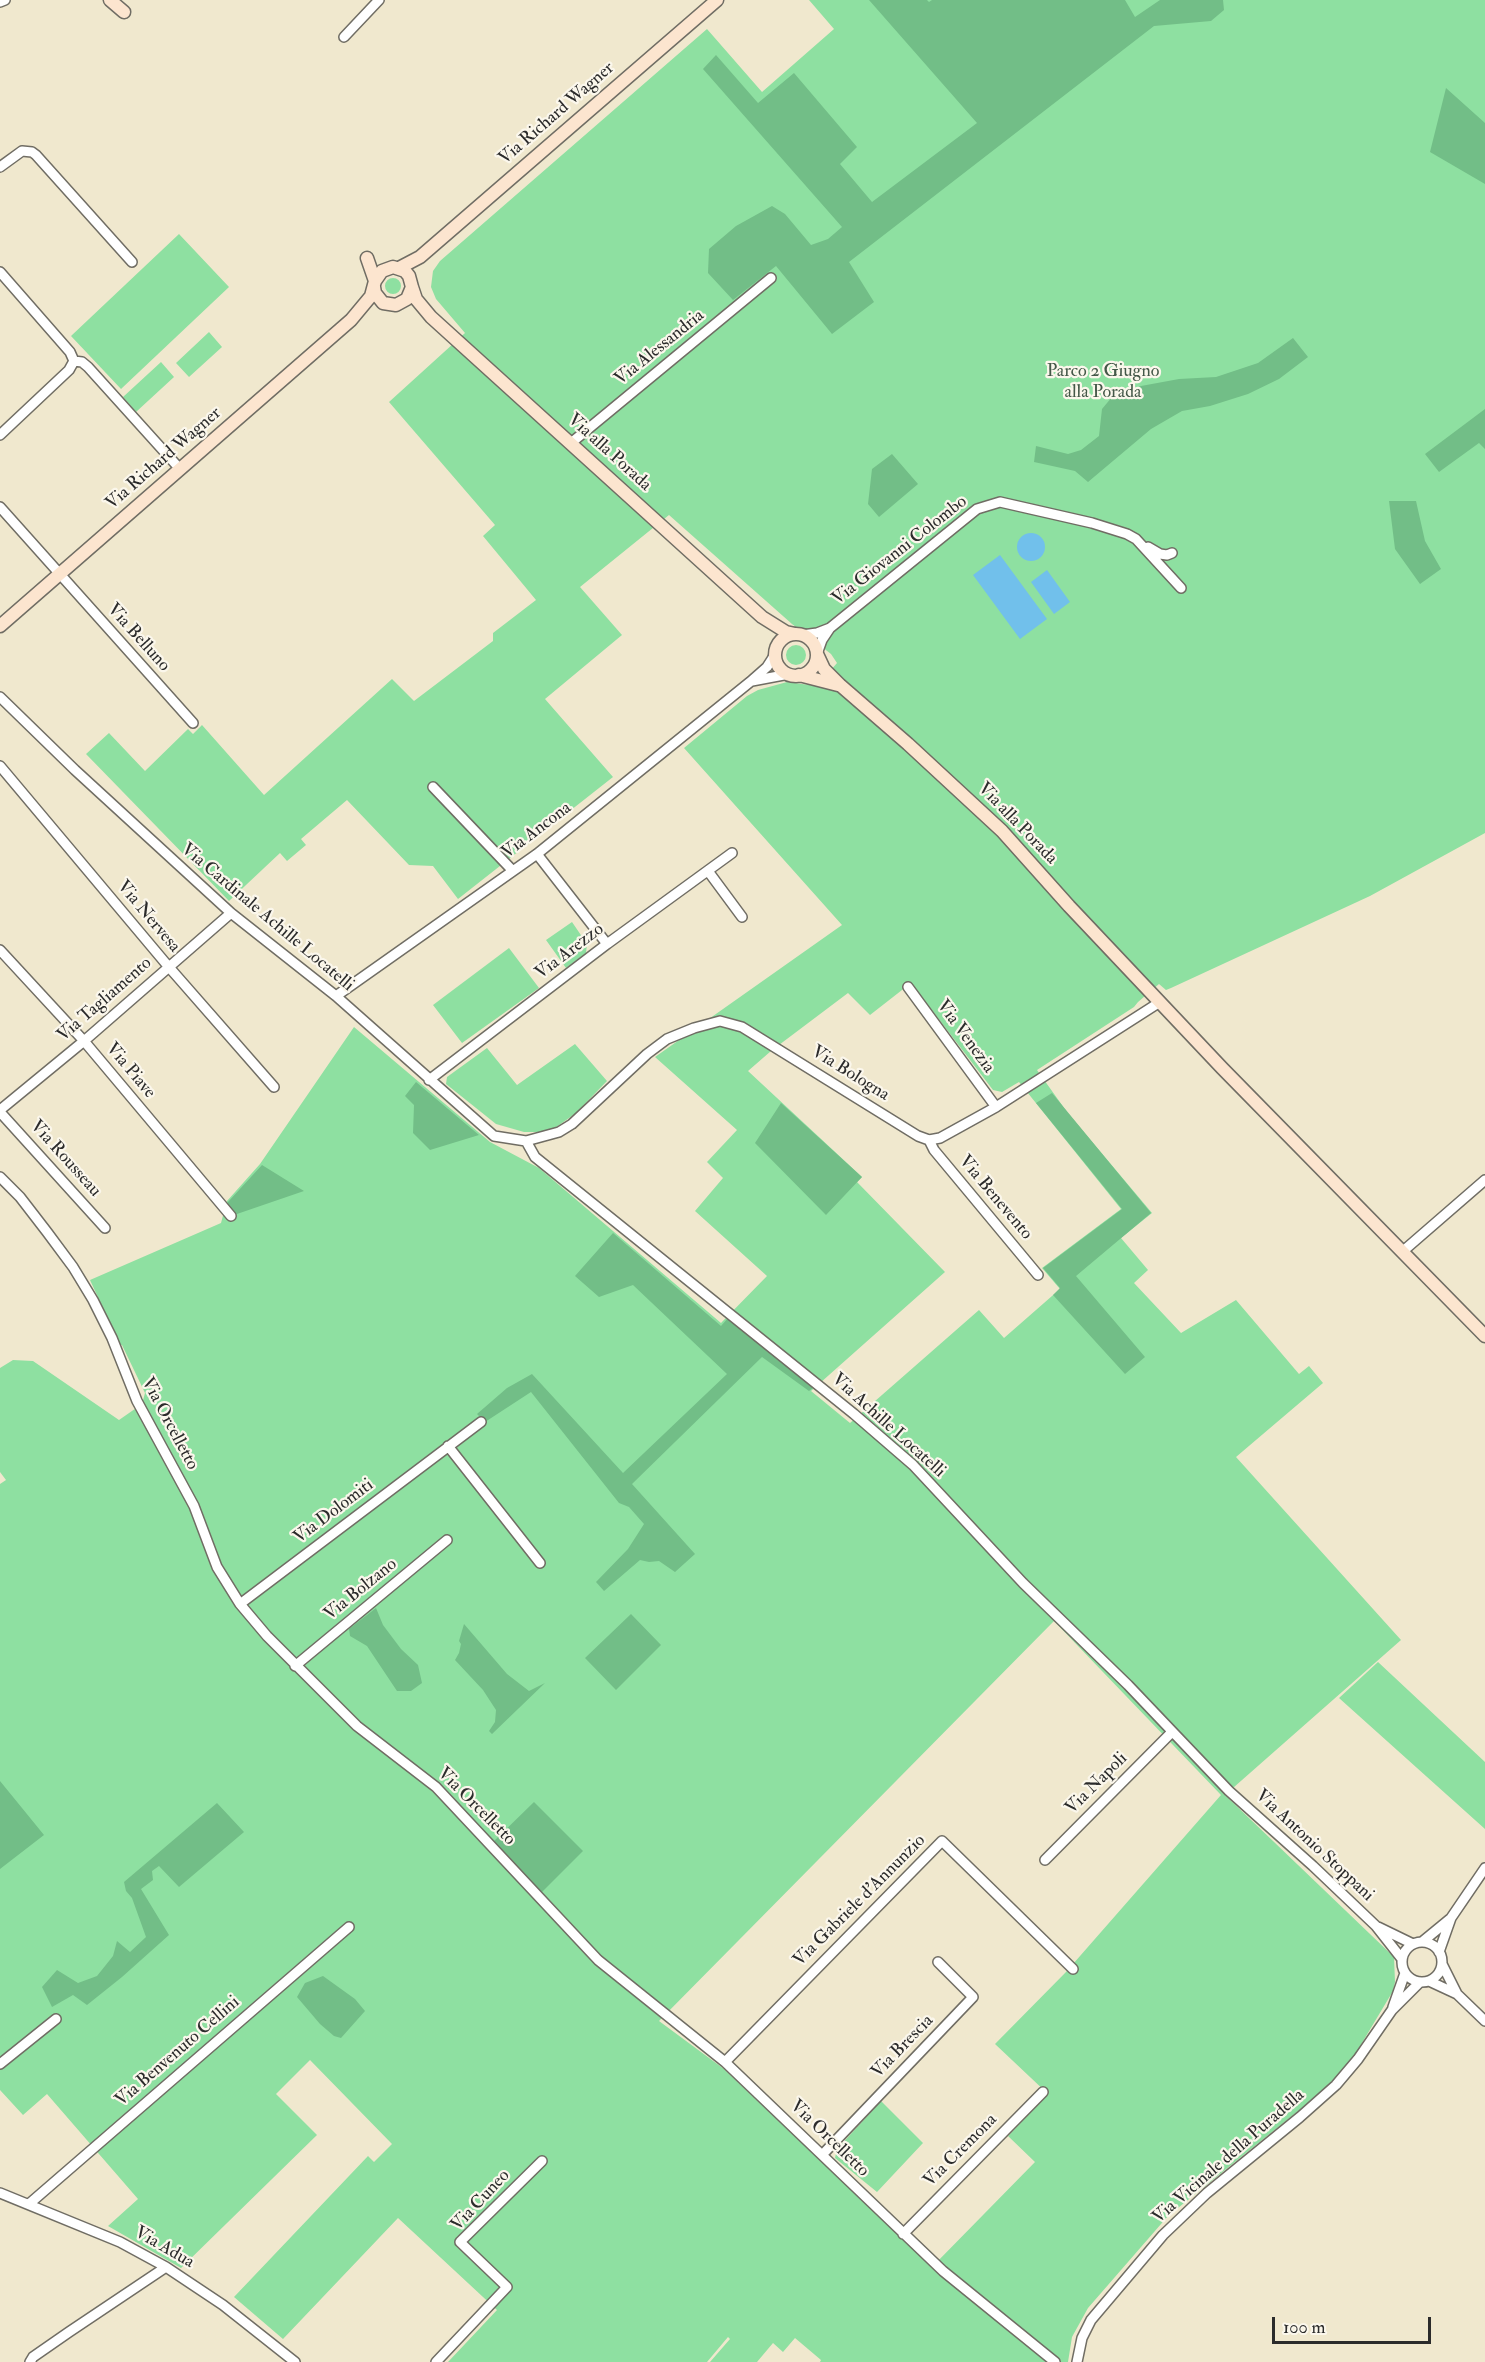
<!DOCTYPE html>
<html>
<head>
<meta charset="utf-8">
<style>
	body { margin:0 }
	#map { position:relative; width:1485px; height:2362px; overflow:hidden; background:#f0e8ce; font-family:"IM FELL Double Pica",serif }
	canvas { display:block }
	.scale { position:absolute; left:1272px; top:2317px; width:159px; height:27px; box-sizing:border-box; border:3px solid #2b2b2b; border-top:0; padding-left:8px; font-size:18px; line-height:21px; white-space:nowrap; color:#2b2b2b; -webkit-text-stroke:4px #fbf7ec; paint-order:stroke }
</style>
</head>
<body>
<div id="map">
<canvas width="1485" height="2362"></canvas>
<div class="scale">100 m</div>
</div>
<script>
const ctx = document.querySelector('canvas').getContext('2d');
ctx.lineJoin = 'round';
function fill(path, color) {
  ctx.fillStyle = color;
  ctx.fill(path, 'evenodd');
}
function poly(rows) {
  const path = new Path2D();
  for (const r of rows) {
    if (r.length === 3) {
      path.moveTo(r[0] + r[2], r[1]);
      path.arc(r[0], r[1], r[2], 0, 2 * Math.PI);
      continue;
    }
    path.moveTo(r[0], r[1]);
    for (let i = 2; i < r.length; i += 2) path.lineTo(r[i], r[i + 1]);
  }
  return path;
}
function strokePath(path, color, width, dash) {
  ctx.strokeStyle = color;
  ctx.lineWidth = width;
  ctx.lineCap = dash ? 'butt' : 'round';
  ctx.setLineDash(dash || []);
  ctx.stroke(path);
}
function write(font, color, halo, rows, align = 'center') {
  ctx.font = font + ' "IM FELL Double Pica",serif';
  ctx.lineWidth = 4.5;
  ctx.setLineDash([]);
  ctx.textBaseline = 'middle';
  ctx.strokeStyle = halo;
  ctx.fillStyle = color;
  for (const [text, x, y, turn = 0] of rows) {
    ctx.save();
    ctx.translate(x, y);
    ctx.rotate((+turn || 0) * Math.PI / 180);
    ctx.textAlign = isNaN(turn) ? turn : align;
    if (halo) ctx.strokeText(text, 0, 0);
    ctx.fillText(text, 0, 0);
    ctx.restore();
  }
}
fill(poly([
	[809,0,1485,0,1485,833,1370,896,1171,988,1166,990,1159,984,1138,1002,1134,1007,1037,1070,1067,1112,1152,1213,1121,1238,1148,1270,1134,1283,1181,1333,1236,1300,1299,1374,1309,1366,1323,1383,1236,1457,1401,1640,1225,1795,1394,1957,1395,1982,1393,1991,1347,2068,1303,2107,1168,2216,1088,2308,1072,2337,1068,2362,820,2362,821,2360,795,2338,783,2352,773,2343,757,2362,710,2362,730,2339,728,2337,707,2362,448,2362,497,2310,398,2218,283,2339,234,2297,368,2156,374,2162,392,2144,310,2060,276,2094,317,2135,181,2268,108,2226,138,2199,47,2094,23,2115,0,2090,0,1484,6,1480,0,1472,0,1368,13,1360,33,1361,119,1420,142,1404,145,1393,122,1345,120,1345,90,1280,221,1223,227,1201,260,1164,354,1027,490,1142,539,1168,721,1323,767,1276,695,1211,723,1178,707,1162,737,1130,655,1057,842,925,684,748,747,696,758,690,787,682,817,686,837,663,831,654,792,624,669,515,580,587,622,635,545,699,613,777,458,899,433,866,409,865,347,800,301,839,306,845,287,861,280,853,229,901,86,754,109,733,145,771,188,729,193,734,202,725,264,795,392,679,414,701,493,641,493,633,536,600,483,536,495,525,389,402,465,333,436,299,431,287,433,271,440,261,707,29,762,92,834,29],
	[911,983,993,1090,1002,1092,1019,1082,1121,1209,1042,1268,1060,1289,1004,1338,979,1310,850,1423,811,1391,945,1272,857,1182,862,1177,748,1071,771,1051,848,993,870,1015],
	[1054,1621,1221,1795,1066,1972,995,2044,1048,2094,1008,2136,1035,2162,932,2267,724,2069,659,2021],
	[179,234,229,287,121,389,71,336],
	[393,286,8],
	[209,332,222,347,189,377,176,363],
	[161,362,174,377,136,412,123,397],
	[796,655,10],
	[572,922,587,944,586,953,566,968,546,940],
	[509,948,539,988,462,1043,433,1005],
	[575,1044,607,1081,576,1113,555,1128,541,1132,524,1132,496,1124,446,1084,447,1077,487,1048,517,1085],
	[1378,1662,1485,1762,1485,1829,1339,1698],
	[881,2101,923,2143,877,2192,835,2158,837,2149]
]), '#8ee0a1');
fill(poly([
	[869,0,927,0,929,2,932,0,1125,0,1135,17,1160,0,1223,0,1224,10,1211,21,1154,26,849,262,874,302,832,334,776,266,733,300,708,273,709,249,736,226,772,206,785,214,811,245,828,239,842,227,703,69,716,55,758,103,794,73,857,147,840,164,872,202,977,123],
	[1446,88,1485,123,1485,184,1430,152],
	[1293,338,1308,357,1279,379,1248,394,1210,406,1182,411,1151,429,1088,482,1075,471,1034,462,1036,446,1068,454,1081,450,1099,436,1102,409,1112,397,1141,386,1179,379,1216,377,1258,363],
	[1485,409,1485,449,1479,443,1439,472,1425,454],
	[892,454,918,484,879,517,868,504,872,469],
	[1389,501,1416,501,1425,541,1441,569,1420,584,1395,549],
	[416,1082,479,1135,430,1150,413,1133,414,1105,405,1096],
	[1052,1093,1151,1213,1076,1276,1145,1357,1125,1374,1053,1295,1060,1288,1043,1268,1122,1209,1036,1103],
	[781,1103,862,1177,826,1215,755,1143],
	[262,1165,304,1191,234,1215,227,1207,228,1202],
	[613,1233,721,1326,729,1317,814,1387,809,1391,762,1357,632,1484,695,1554,675,1572,659,1561,649,1562,640,1560,604,1591,596,1582,628,1549,644,1524,629,1507,619,1503,531,1392,485,1422,477,1414,507,1388,532,1374,623,1473,727,1374,633,1285,599,1297,575,1276],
	[376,1608,383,1625,401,1649,418,1665,422,1683,411,1691,397,1691,367,1646,350,1636,349,1629],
	[631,1614,661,1645,616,1690,585,1658],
	[464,1624,507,1674,529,1691,545,1683,492,1734,489,1731,495,1722,496,1710,483,1690,455,1660,459,1653,461,1644,459,1641],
	[0,1781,44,1835,0,1869],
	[534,1802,583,1851,541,1893,492,1843],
	[217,1803,244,1832,179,1887,159,1866,152,1871,153,1880,141,1889,169,1935,122,1977,87,2005,73,1995,52,2007,42,1987,57,1970,78,1983,97,1976,113,1956,117,1941,130,1952,146,1937,132,1898,126,1891,124,1882],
	[323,1976,355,1999,365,2011,341,2038,334,2036,320,2024,297,1997,305,1983]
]), '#72be87');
fill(poly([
	[1031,547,14],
	[1000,555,1047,619,1020,639,973,575],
	[1047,570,1070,602,1054,614,1031,582]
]), '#71c0eb');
const street = poly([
	[0,2,5,0],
	[344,37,379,0],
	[0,167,22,151,32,152,36,155,132,262],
	[0,272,70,352,74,361],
	[74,361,82,362,88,367,180,469],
	[0,435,69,370,74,361],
	[571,443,771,278],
	[0,507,193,723],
	[1148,547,1160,554,1167,555,1172,553],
	[802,635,817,633,830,628],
	[817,654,822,640,830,628,977,509,1000,502,1092,523,1127,534,1136,539,1181,588],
	[752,681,789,674],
	[0,697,75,770,231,913,336,996,494,1136,526,1141,559,1132,572,1124,647,1054,667,1039,694,1028,720,1021,742,1027,918,1136,929,1140,940,1138,996,1107,1160,1002],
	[0,766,168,966,274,1087],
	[433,787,513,871],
	[537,854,607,944],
	[708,871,742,917],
	[0,950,84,1041,231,1216],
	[908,987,996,1107],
	[336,996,537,854,750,682,767,667,776,653],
	[429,1080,607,944,732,853],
	[0,1110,84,1041,231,913],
	[0,1112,105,1228],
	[929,1140,934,1150,1038,1275],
	[526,1141,535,1157,854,1414,913,1465,1023,1583,1128,1685,1229,1791,1313,1866,1376,1926,1402,1959],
	[0,1177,20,1197,47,1232,73,1267,93,1300,112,1338,137,1401,194,1506,217,1567,240,1604,267,1636,357,1726,436,1787,598,1960,725,2062,943,2271,1055,2362],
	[1402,1252,1485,1180],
	[448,1446,540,1563],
	[240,1604,481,1422],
	[295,1666,447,1540],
	[1045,1860,1172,1732],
	[1378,1927,1413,1944],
	[1422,1962,20],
	[1422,1942,1450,1919],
	[1439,1952,1451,1918,1485,1868],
	[1442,1964,1457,1994,1485,2021],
	[1429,1981,1457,1994],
	[1393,2007,1405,1973],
	[725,2062,942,1841,1073,1969],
	[0,2064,56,2019],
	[822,2155,973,1997,938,1962],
	[0,2193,120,2242,166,2267,223,2305,295,2362],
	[29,2204,349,1927],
	[903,2234,1043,2092],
	[30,2362,33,2357,69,2332,166,2267],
	[436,2362,507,2287,460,2242,542,2161],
	[1077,2362,1082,2338,1091,2320,1163,2235,1207,2193,1300,2117,1336,2085,1358,2059,1392,2010,1420,1982]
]);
const secondary = poly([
	[110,0,124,12],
	[367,258,375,281],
	[399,268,420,257,717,0],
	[412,287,416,299,431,317,762,617,786,632,795,634],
	[0,626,351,320,371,296,375,281,382,271,393,267,405,271,409,276,412,287,407,299,396,305,383,303,375,293,374,287],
	[796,655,21],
	[817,654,824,669,840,685,908,744,1002,831,1069,906,1222,1068,1485,1336],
	[799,675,838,685]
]);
strokePath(street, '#706d64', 12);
strokePath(secondary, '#706d64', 15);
strokePath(street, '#fff', 9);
strokePath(secondary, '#fce5cf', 12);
write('18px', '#2b2b2b', '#fbf7ec', [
	["Via Richard Wagner",557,114,-41],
	["Via Alessandria",660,348,-39],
	["Via alla Porada",609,453,42],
	["Via Richard Wagner",164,459,-41],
	["Via Giovanni Colombo",900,551,-38],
	["Via Belluno",138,638,48],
	["Via alla Porada",1017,824,46],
	["Via Ancona",537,831,-37],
	["Via Nervesa",148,917,50],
	["Via Cardinale Achille Locatelli",267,918,40],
	["Via Arezzo",570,952,-37],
	["Via Tagliamento",105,1000,-41],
	["Via Venezia",965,1037,54],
	["Via Piave",130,1071,50],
	["Via Bologna",850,1074,32],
	["Via Rousseau",65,1159,48],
	["Via Benevento",995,1198,50],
	["Via Orcelletto",169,1424,62],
	["Via Achille Locatelli",888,1426,42],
	["Via Dolomiti",334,1512,-37],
	["Via Bolzano",361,1590,-39],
	["Via Napoli",1097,1784,-45],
	["Via Orcelletto",476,1807,45],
	["Via Antonio Stoppani",1314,1846,43],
	["Via Gabriele d'Annunzio",860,1901,-45],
	["Via Brescia",903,2047,-46],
	["Via Benvenuto Cellini",178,2052,-41],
	["Via Orcelletto",829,2139,44],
	["Via Cremona",961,2151,-45],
	["Via Vicinale della Puradella",1229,2157,-41],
	["Via Cuneo",481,2201,-47],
	["Via Adua",164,2248,30]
]);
write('18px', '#445848', '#fbf7ec', [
	["Parco 2 Giugno",1103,372],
	["alla Porada",1103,393]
]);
</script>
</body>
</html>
